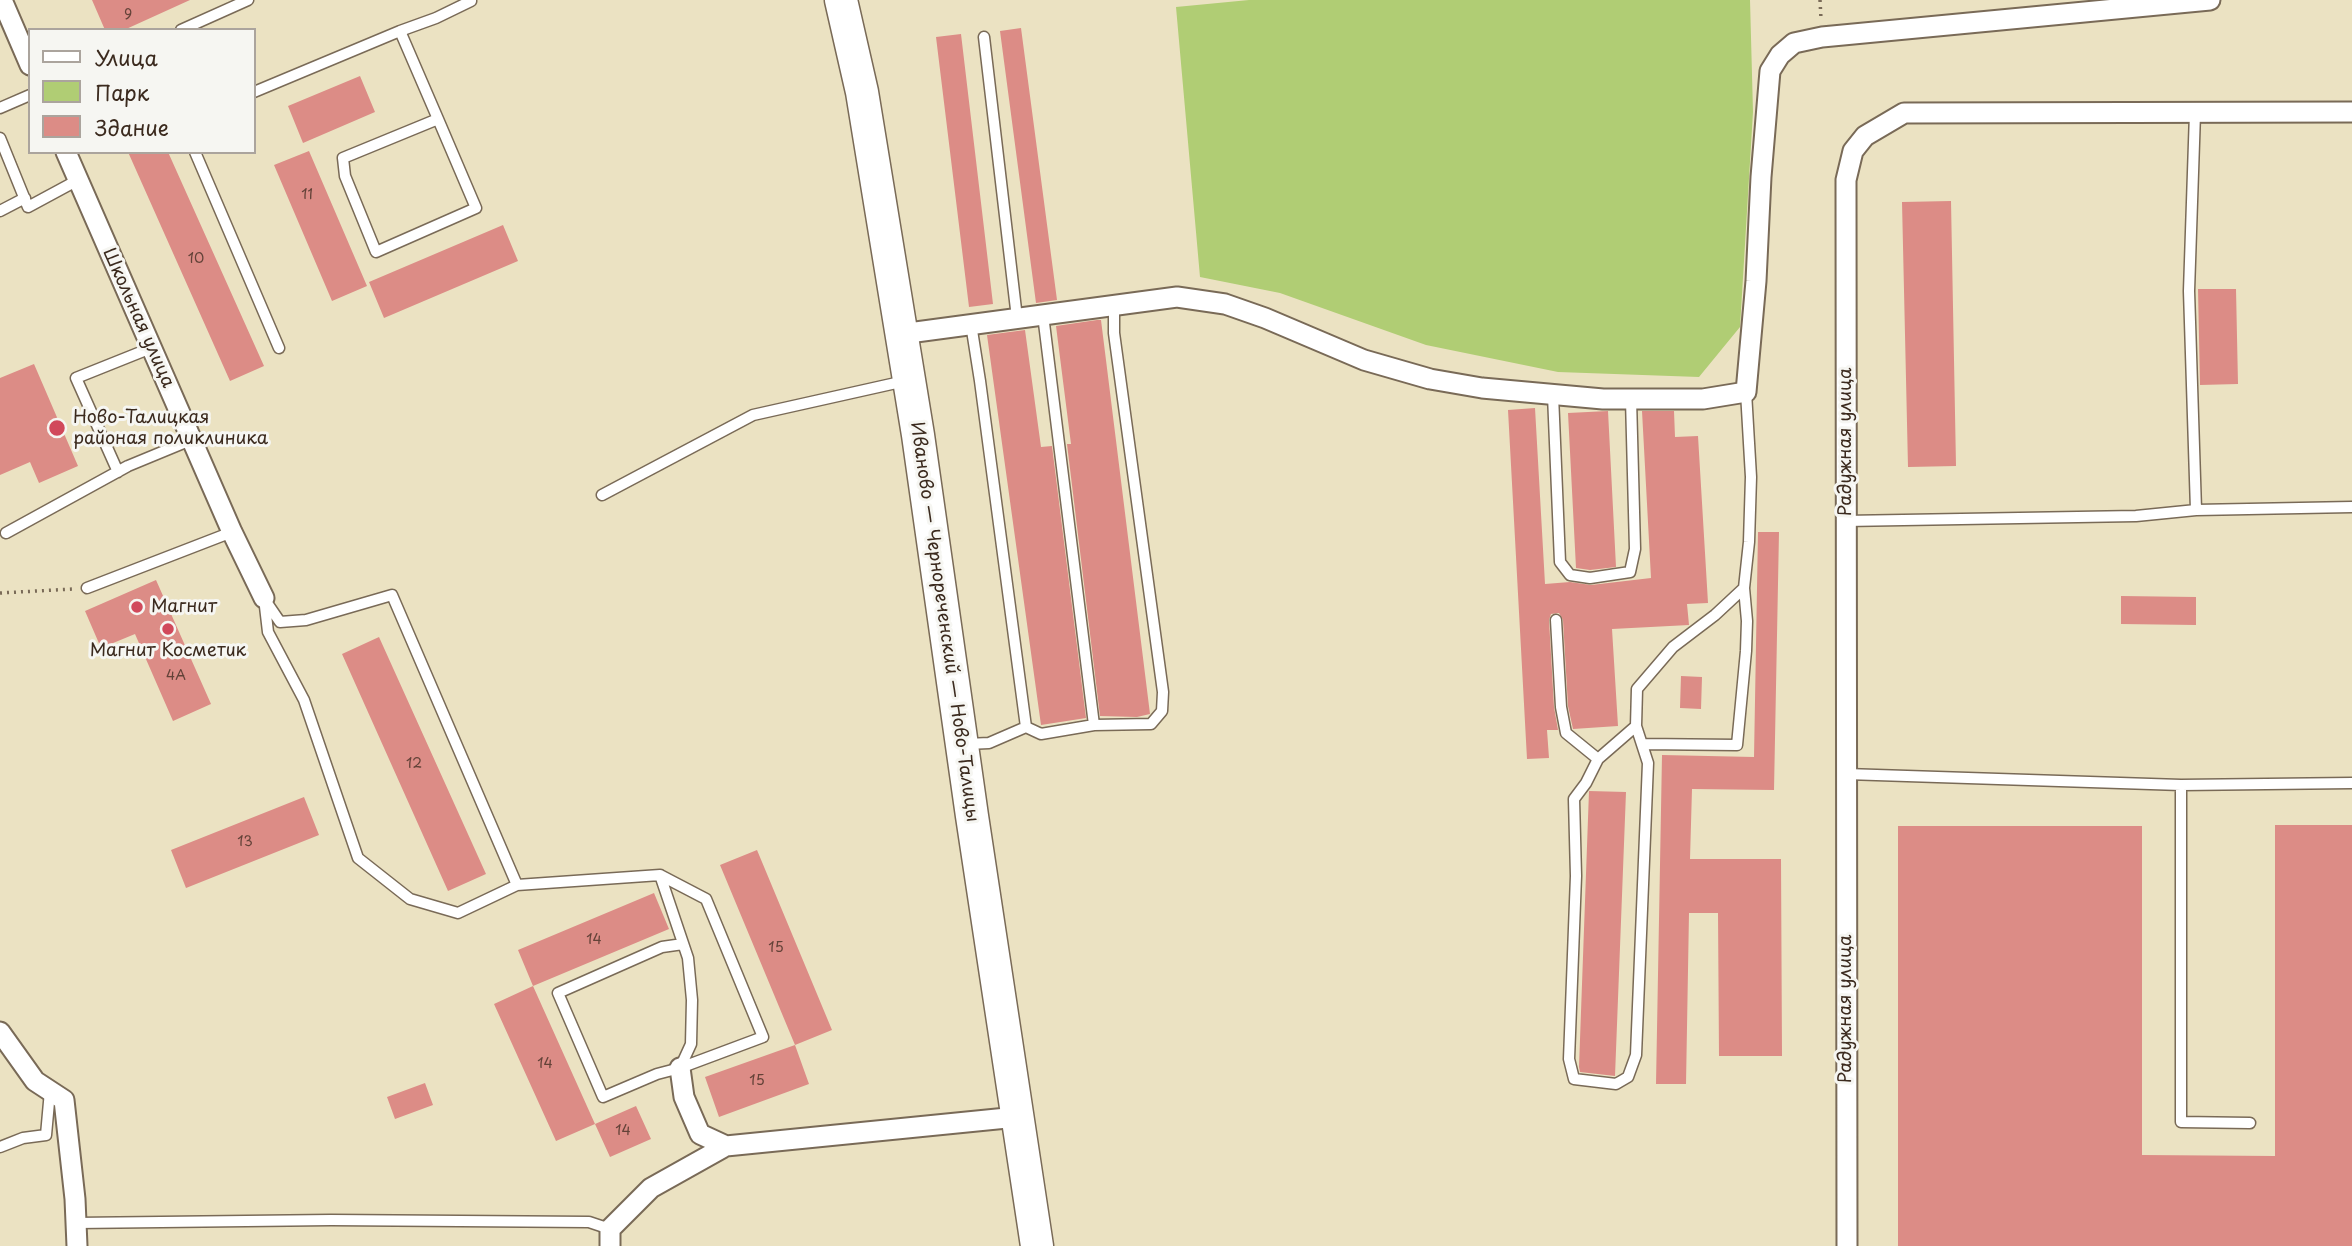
<!DOCTYPE html>
<html>
<head>
<meta charset="utf-8">
<style>
	body { margin:0 }
	#map { position:relative; width:2352px; height:1246px; overflow:hidden; background:#ebe2c2; font-family:"Playpen Sans",sans-serif }
	canvas { display:block }
	.legend { position:absolute; left:28px; top:28px; width:228px; height:126px; box-sizing:border-box; background:#f6f6f2; border:2px solid #aba49d; margin:0; padding:9px 12px; list-style:none; font-size:21px; color:#3b2a1e }
	.legend li { display:flex; align-items:center; gap:14px; height:35px }
	.legend b { width:35px; border:2px solid #aba49d }
</style>
</head>
<body>
<div id="map">
<canvas width="2352" height="1246"></canvas>
<ul class="legend">
<li><b style="height:9px;background:#fff"></b>Улица</li>
<li><b style="height:19px;background:#b0cd74"></b>Парк</li>
<li><b style="height:19px;background:#dc8c86"></b>Здание</li>
</ul>
</div>
<script>
const ctx = document.querySelector('canvas').getContext('2d');
ctx.lineJoin = 'round';
function fill(path, color) {
  ctx.fillStyle = color;
  ctx.fill(path, 'evenodd');
}
function poly(rows) {
  const path = new Path2D();
  for (const r of rows) {
    path.moveTo(r[0], r[1]);
    for (let i = 2; i < r.length; i += 2) path.lineTo(r[i], r[i + 1]);
  }
  return path;
}
function strokePath(path, color, width, dash) {
  ctx.strokeStyle = color;
  ctx.lineWidth = width;
  ctx.lineCap = dash ? 'butt' : 'round';
  ctx.setLineDash(dash || []);
  ctx.stroke(path);
}
function write(font, color, halo, rows, align = 'center') {
  ctx.font = font + ' "Playpen Sans",sans-serif';
  ctx.lineWidth = 6;
  ctx.setLineDash([]);
  ctx.textBaseline = 'middle';
  ctx.strokeStyle = halo;
  ctx.fillStyle = color;
  for (const [text, x, y, turn = 0] of rows) {
    ctx.save();
    ctx.translate(x, y);
    ctx.rotate((+turn || 0) * Math.PI / 180);
    ctx.textAlign = isNaN(turn) ? turn : align;
    if (halo) ctx.strokeText(text, 0, 0);
    ctx.fillText(text, 0, 0);
    ctx.restore();
  }
}
fill(poly([
	[1249,0,1750,0,1753,112,1740,327,1699,377,1558,372,1426,345,1280,293,1200,277,1176,7]
]), '#b0cd74');
fill(poly([
	[92,0,190,0,124,30,105,30],
	[1021,28,1057,300,1036,303,1000,31],
	[961,34,993,304,969,307,936,37],
	[360,76,375,112,303,143,288,106],
	[309,151,367,286,332,301,274,165],
	[128,152,168,152,264,366,230,381],
	[1951,201,1956,466,1908,467,1902,202],
	[503,225,518,261,384,318,369,282],
	[2198,289,2236,289,2238,384,2200,385],
	[1097,320,1101,320,1150,714,1137,717,1100,716,1067,444,1071,444,1056,326],
	[1025,330,1041,447,1052,446,1086,718,1041,725,987,335],
	[34,364,78,466,39,483,30,462,0,475,0,378],
	[1535,408,1545,584,1570,582,1591,585,1651,578,1642,411,1674,411,1675,437,1698,436,1708,603,1687,604,1689,625,1612,629,1618,726,1573,729,1568,706,1563,620,1559,613,1551,614,1549,620,1554,707,1558,730,1547,730,1549,758,1527,759,1508,410],
	[1608,411,1616,567,1590,570,1576,568,1568,413],
	[1758,532,1779,532,1774,790,1692,789,1690,859,1781,859,1782,1056,1719,1056,1718,913,1689,913,1686,1084,1656,1084,1662,755,1754,757],
	[156,580,211,704,173,721,135,634,101,648,85,611],
	[2121,596,2196,597,2196,625,2121,624],
	[379,637,486,874,448,891,342,654],
	[1681,676,1702,677,1701,709,1680,708],
	[1589,791,1626,792,1615,1076,1580,1072,1579,1067],
	[304,797,319,835,186,888,171,850],
	[2275,825,2352,825,2352,1246,1898,1246,1898,826,2142,826,2142,1155,2275,1156],
	[757,850,832,1030,795,1045,720,865],
	[654,893,669,929,533,986,518,950],
	[533,986,595,1124,556,1141,494,1004],
	[795,1045,809,1084,719,1117,705,1077],
	[425,1083,433,1105,395,1119,387,1097],
	[636,1106,651,1139,610,1157,595,1124]
]), '#dc8c86');
const lane = poly([
	[181,30,248,0],
	[400,31,436,18,471,1],
	[984,37,1017,318],
	[254,92,400,31,438,119,476,208,376,252,345,176,343,158,438,119],
	[0,108,30,95],
	[0,138,28,207,78,180],
	[195,152,279,348],
	[0,211,25,198],
	[1553,395,1560,562,1570,575,1590,578,1630,572,1635,549,1631,399],
	[118,472,76,378,151,348],
	[602,495,753,415,905,381],
	[2196,510,2352,507],
	[1845,521,2136,516,2196,510,2189,291,2195,113],
	[6,533,128,466,191,440],
	[87,588,232,532],
	[264,598,268,632,304,700,358,858,410,899,458,913,517,885,660,875,688,958,692,1000,691,1044,680,1068],
	[265,600,280,622,306,620,392,595,517,885],
	[1556,620,1561,707,1566,733,1598,759,1636,726,1637,689,1673,647,1715,615,1744,588,1749,542,1751,477,1746,392],
	[1094,725,1151,724,1162,711,1163,692,1114,333,1114,305],
	[1026,727,1041,734,1094,725,1043,315],
	[967,744,989,743,1026,727,980,381,971,324],
	[1642,744,1737,745,1746,651,1747,621,1744,588],
	[1598,759,1586,783,1574,799,1576,876,1569,1059,1574,1079,1616,1084,1628,1077,1636,1055,1648,763,1636,726],
	[1846,774,2181,785,2352,783],
	[2181,785,2181,1122,2250,1123],
	[660,875,706,899,763,1037,680,1068,657,1074,603,1097,558,993,662,947,683,944],
	[0,1147,23,1138,46,1135,50,1091],
	[76,1223,331,1220,589,1222,610,1229]
]);
const street = poly([
	[2,0,30,65],
	[66,152,232,532,264,598],
	[901,334,1177,297,1225,304,1265,318,1364,360,1430,379,1482,388,1603,399,1703,399,1746,392,1756,281,1761,177,1770,71,1780,55,1794,43,1822,37,2210,0],
	[0,1032,35,1081,64,1100,75,1199,77,1246],
	[680,1068,684,1097,700,1134,726,1146,1017,1117],
	[610,1246,610,1229,651,1188,726,1146],
	[1847,1246,1846,180,1853,151,1865,136,1904,113,2352,112]
]);
const primary = poly([
	[841,0,862,92,918,435,972,816,1037,1246]
]);
strokePath(lane, '#796a57', 13);
strokePath(street, '#796a57', 23);
strokePath(primary, '#796a57', 35);
strokePath(poly([
	[1820,0,1821,19],
	[0,593,74,589]
]), '#796a57', 3.5, [2, 5]);
strokePath(lane, '#fff', 10);
strokePath(street, '#fff', 19);
strokePath(primary, '#fff', 32);
for (const [x, y, r, color] of [
	[57,428,9,"#d1495b"],
	[137,607,7,"#d1495b"],
	[168,629,7,"#d1495b"]
]) {
  const dot = new Path2D();
  dot.arc(x, y, r, 0, 2 * Math.PI);
  ctx.fillStyle = color;
  ctx.fill(dot);
  strokePath(dot, '#f6f6f2', 2.5);
}
write('14px', '#634238', null, [
	["9",128,15],
	["11",307,195],
	["10",196,259],
	["4А",176,676],
	["12",414,764],
	["13",245,842],
	["14",594,940],
	["15",776,948],
	["14",545,1064],
	["15",757,1081],
	["14",623,1131]
]);
write('18px', '#3b2a1e', '#f6f6f2', [
	["Школьная улица",138,318,66],
	["Радужная улица",1846,442,-90],
	["Иваново — Чернореченский — Ново-Талицы",944,622,82],
	["Радужная улица",1846,1009,-90]
]);
write('18px', '#3b2a1e', '#f6f6f2', [
	["Ново-Талицкая",73,418],
	["районая поликлиника",73,439],
	["Магнит",151,607],
	["Магнит Косметик",168,651,"center"]
], 'left');
</script>
</body>
</html>
